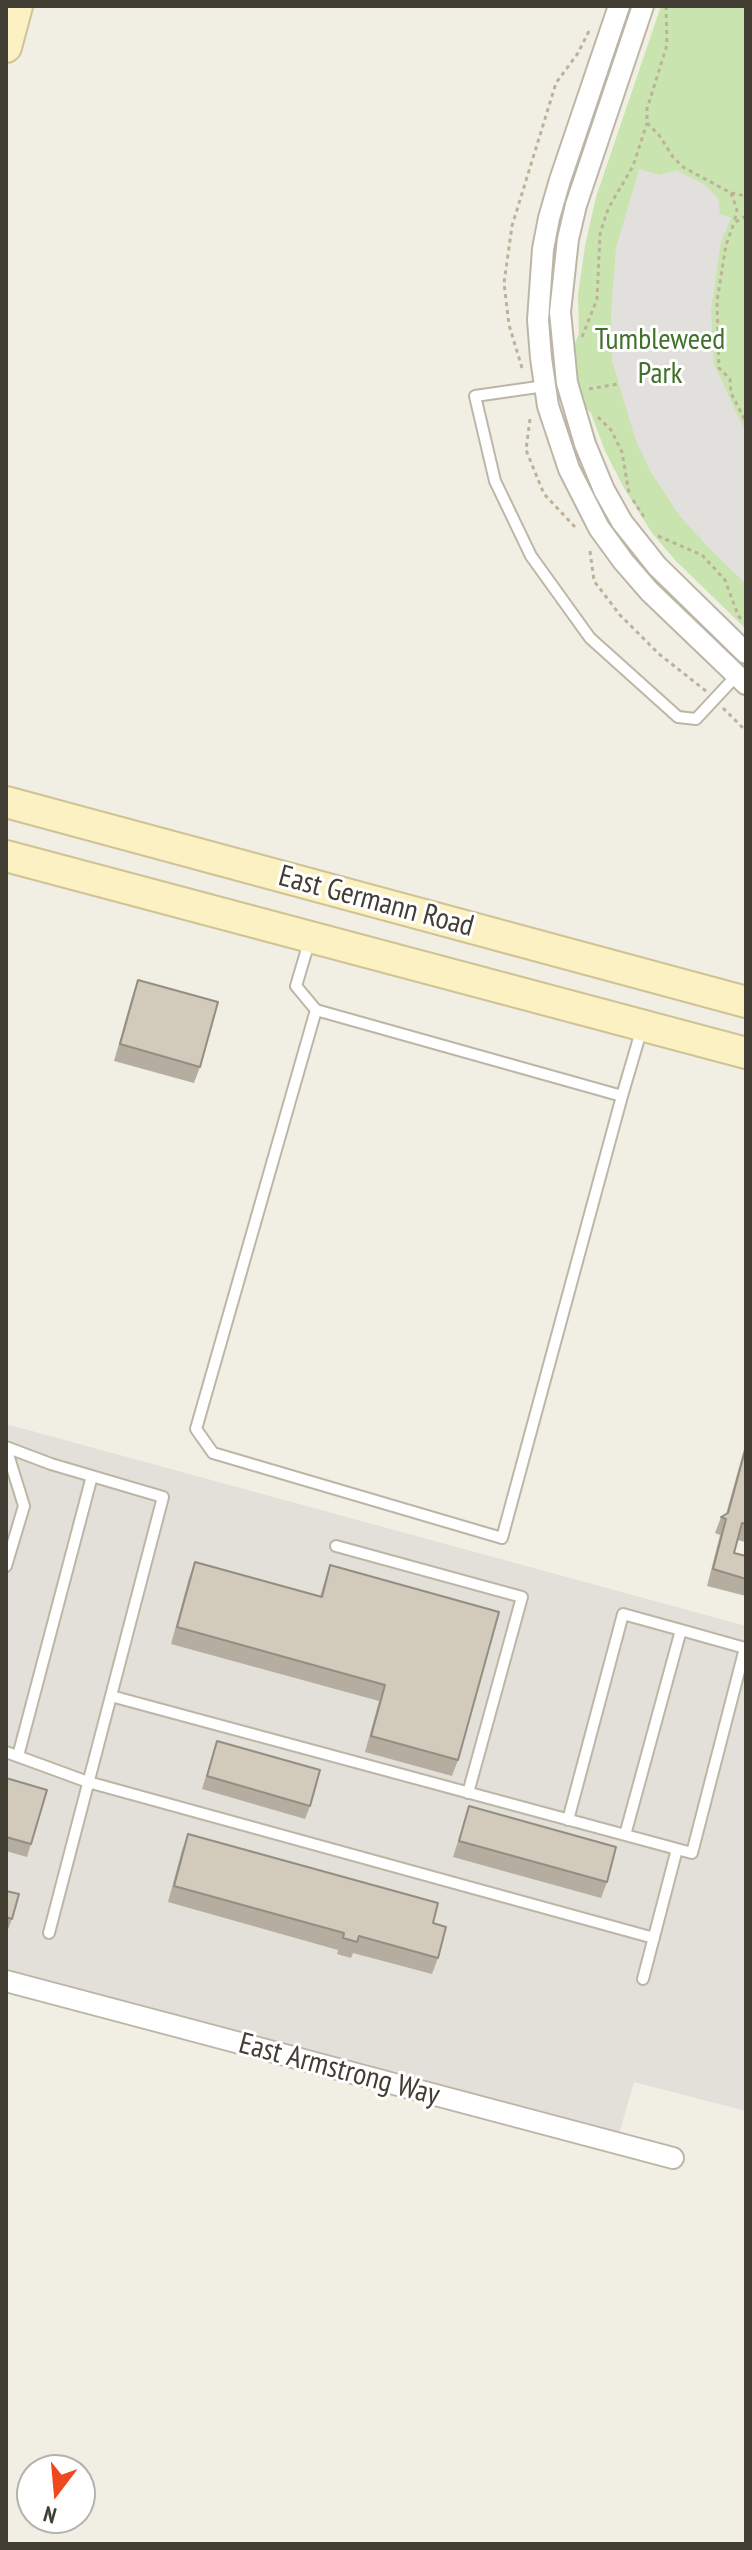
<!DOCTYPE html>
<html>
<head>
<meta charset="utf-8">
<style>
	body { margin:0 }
	#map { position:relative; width:752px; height:2550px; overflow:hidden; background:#f1eee4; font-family:"PT Sans Narrow",sans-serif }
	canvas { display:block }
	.frame { position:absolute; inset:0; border:8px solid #433e34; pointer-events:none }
	.north { position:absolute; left:16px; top:2454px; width:80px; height:80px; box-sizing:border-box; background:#fff; border:2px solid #b4b2ae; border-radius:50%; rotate:196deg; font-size:22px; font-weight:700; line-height:32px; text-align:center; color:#433e34 }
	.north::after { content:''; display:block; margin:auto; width:28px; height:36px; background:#f0481c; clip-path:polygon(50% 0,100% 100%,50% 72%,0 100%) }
</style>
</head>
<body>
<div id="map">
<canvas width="752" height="2550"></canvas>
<div class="frame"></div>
<div class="north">N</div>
</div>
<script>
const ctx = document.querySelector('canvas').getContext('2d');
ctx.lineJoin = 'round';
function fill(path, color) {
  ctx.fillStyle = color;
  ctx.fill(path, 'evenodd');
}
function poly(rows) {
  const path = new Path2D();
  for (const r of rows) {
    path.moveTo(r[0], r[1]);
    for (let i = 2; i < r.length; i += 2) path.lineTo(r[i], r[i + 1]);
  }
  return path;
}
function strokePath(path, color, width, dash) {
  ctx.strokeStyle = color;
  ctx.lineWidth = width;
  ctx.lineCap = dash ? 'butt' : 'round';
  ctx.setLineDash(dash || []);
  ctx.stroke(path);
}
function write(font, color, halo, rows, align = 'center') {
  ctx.font = font + ' "PT Sans Narrow",sans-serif';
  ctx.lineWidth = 6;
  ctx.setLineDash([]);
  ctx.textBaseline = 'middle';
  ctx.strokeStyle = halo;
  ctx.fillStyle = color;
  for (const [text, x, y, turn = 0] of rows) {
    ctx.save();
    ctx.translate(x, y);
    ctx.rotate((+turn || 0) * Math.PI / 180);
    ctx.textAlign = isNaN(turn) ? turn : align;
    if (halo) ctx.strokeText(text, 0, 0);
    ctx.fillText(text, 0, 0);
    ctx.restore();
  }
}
fill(poly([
	[6,1424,746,1626,746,2111,634,2082,619,2134,6,1970]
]), '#e3dfd9');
fill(poly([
	[661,6,746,6,746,629,676,561,652,533,624,488,605,451,591,413,583,405,572,350,579,334,578,295,585,246,596,197]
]), '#c9e4ae');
fill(poly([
	[639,169,660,175,676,170,704,184,718,198,720,214,731,218,721,242,711,311,714,364,746,433,746,584,708,547,679,515,652,474,636,441,612,361,611,311,616,248]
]), '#e2e0dc');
const service = poly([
	[545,386,475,396,495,481,531,556,590,638,678,717,696,719,737,675],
	[310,939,296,986,316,1010,622,1096,642,1028],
	[316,1010,196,1429,213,1453,502,1538,622,1096],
	[6,1447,51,1464,163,1497,49,1933],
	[6,1448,24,1506,6,1566],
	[336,1546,522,1597,468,1793],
	[111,1696,677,1849,643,1979],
	[6,1752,88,1782,654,1938],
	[18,1756,92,1476],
	[568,1820,623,1614,681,1630,745,1648,692,1853,677,1849],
	[625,1835,681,1630]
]);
const minor = poly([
	[619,6,560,180,549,218,543,249,538,320,541,358,548,406,569,469,599,528,623,561,649,591,746,684],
	[643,6,576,205,568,239,560,312,567,383,585,444,604,490,622,522,657,566,746,653],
	[6,1981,673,2158]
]);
const secondary = poly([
	[6,47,17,6],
	[6,802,746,1002],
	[6,856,746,1053]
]);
strokePath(service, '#bcb6a7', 14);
strokePath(minor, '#bcb6a7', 24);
strokePath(secondary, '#cfc396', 34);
strokePath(poly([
	[666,6,667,45,647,109,647,123,659,135,673,157,683,167,731,193,746,196],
	[731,193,737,210,734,223],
	[746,216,734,223,726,245,717,301,719,368,730,379,731,393,746,422],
	[582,337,597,299,600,234,604,221,609,207,633,166,647,123],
	[522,368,509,325,504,283,512,226,556,83,578,53,589,31],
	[589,389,618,384],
	[598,417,611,430,622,452,629,493],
	[530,419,526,450,544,494,575,527],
	[633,500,644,517],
	[658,536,702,555,725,580,738,615,743,622],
	[590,551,594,581,620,615,659,654,706,691],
	[723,708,746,731]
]), '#bdb299', 3, [4, 4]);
strokePath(service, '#fff', 10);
strokePath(minor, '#fff', 20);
strokePath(secondary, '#fcf1c3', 30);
fill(poly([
	[138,980,200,1067,194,1083,114,1061,132,997],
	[746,1442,746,1542,737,1540,734,1553,746,1556,746,1596,707,1586,720,1535,715,1533,721,1517,726,1514],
	[195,1562,320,1596,330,1565,458,1760,452,1776,365,1752,379,1701,171,1644,189,1578],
	[217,1741,310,1806,305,1819,202,1789],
	[6,1778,31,1844,27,1857,6,1851],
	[469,1806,607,1882,601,1898,453,1857],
	[188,1834,433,1923,438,1958,432,1974,353,1953,351,1958,337,1954,338,1950,168,1902,182,1850],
	[6,1891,12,1919,7,1932,6,1931]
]), '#b5aea0');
const building = poly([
	[138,980,218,1002,200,1067,120,1044,138,980],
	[746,1447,746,1524,742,1523,734,1553,746,1556,746,1579,713,1569,726,1519,721,1517,728,1513,746,1447],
	[195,1562,322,1597,330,1565,499,1612,458,1760,371,1736,385,1685,177,1627,195,1562],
	[217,1741,320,1770,310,1806,207,1776,217,1741],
	[6,1778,47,1790,31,1844,6,1837,6,1778],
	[469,1806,616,1847,607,1882,459,1841,469,1806],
	[188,1834,438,1903,433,1923,446,1927,438,1958,359,1936,357,1942,343,1938,344,1933,174,1886,188,1834],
	[6,1891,19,1894,12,1919,6,1917,6,1891]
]);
fill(building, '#d2caba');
strokePath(building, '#938d82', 2);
write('30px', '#41712b', '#fff', [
	["Tumbleweed",660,340],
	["Park",660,374]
]);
write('30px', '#433e34', '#fff', [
	["East Germann Road",376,902,15],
	["East Armstrong Way",339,2070,15]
]);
</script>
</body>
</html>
